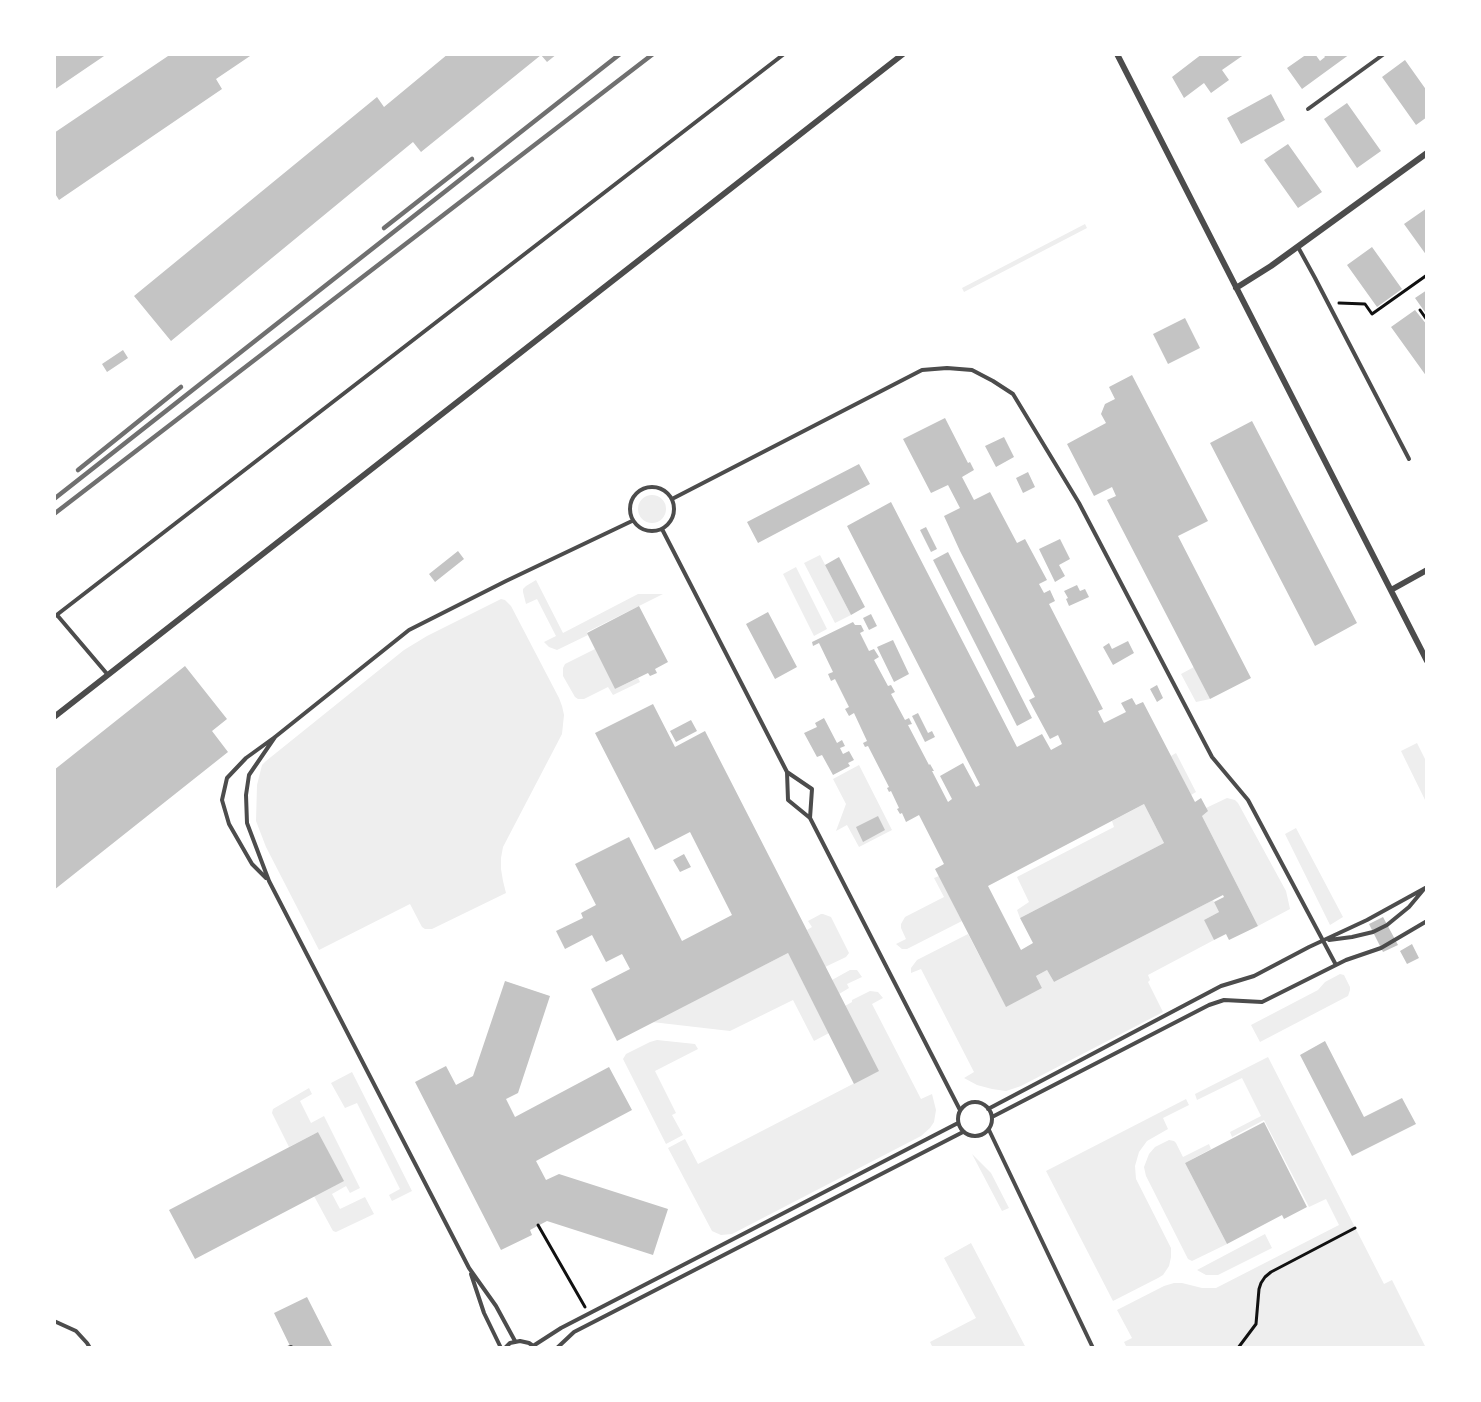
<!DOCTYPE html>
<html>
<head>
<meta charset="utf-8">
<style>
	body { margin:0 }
	#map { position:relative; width:1481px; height:1402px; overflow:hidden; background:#fff; font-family:Jost,sans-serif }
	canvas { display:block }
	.frame { position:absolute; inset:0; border:56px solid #fff; pointer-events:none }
</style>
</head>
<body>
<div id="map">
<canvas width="1481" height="1402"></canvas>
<div class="frame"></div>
</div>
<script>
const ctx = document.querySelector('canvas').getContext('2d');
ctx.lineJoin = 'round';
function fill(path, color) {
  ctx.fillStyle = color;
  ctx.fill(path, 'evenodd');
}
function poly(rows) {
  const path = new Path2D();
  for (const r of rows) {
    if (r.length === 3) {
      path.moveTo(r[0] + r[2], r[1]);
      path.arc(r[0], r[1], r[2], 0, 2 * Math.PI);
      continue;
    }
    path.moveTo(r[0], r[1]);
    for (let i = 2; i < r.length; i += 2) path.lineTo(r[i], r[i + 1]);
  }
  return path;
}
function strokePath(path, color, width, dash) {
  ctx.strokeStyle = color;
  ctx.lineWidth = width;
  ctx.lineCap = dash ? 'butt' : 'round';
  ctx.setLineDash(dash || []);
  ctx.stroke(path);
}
fill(poly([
	[1085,224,1087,228,964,292,962,288],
	[652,509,14],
	[820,555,851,615,835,623,804,563],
	[796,567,827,629,814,636,783,574],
	[536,580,563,633,638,594,663,594,587,632,588,635,557,650,549,647,544,642,556,636,537,599,526,604,523,592,523,589,526,586],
	[501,599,505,600,511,606,559,698,562,706,564,715,562,734,503,847,501,858,501,869,503,881,506,893,432,929,425,929,422,927,410,904,319,950,266,847,256,821,257,785,262,765,266,761,404,650,427,636],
	[595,649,615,689,638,678,640,682,613,695,608,687,584,699,578,699,575,697,563,676,563,668,565,664],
	[1194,667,1210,699,1196,702,1181,674],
	[1417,743,1427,763,1427,804,1401,751],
	[1176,753,1196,792,1191,795,1171,756],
	[859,765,892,830,859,847,847,825,836,831,846,804,833,779],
	[1227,798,1235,800,1238,803,1286,891,1290,909,1258,926,1202,816,1206,808],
	[1144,804,1164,843,1020,918,1017,910,1029,902,1017,877,1114,827,1112,821],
	[1296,828,1343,917,1330,925,1285,834],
	[939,876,962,921,907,949,902,949,896,944,906,939,901,928,901,924,905,917,944,897,934,878],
	[1213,900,1219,912,1204,920,1214,940,1148,975,1150,980,1148,982,1163,1012,1021,1086,1006,1091,992,1089,977,1085,964,1078,974,1072,921,969,911,973,911,968,917,960,968,934,1006,1006,1042,988,1036,976,1047,970,1054,982],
	[821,914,823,914,831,917,849,953,846,957,825,967,807,930,812,927,808,921],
	[788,953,829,1033,814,1041,793,1000,730,1031,652,1022],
	[850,970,857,970,862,977,847,984,849,988,839,994,832,980],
	[1340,974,1344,975,1350,987,1350,990,1348,996,1260,1042,1251,1025,1318,990,1325,982],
	[870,991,878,992,883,998,872,1004,921,1099,932,1094,936,1110,934,1122,930,1128,921,1136,732,1234,721,1235,712,1231,668,1148,685,1139,698,1164,878,1071,845,1006,852,1002,852,1000],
	[657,1040,695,1044,698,1049,655,1071,676,1113,672,1115,683,1135,666,1144,623,1059,626,1054,650,1042],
	[1268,1057,1384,1284,1392,1280,1426,1348,1127,1348,1124,1342,1132,1338,1117,1310,1164,1286,1174,1283,1182,1283,1202,1288,1216,1288,1339,1225,1326,1199,1309,1207,1264,1120,1232,1137,1230,1132,1261,1116,1242,1078,1197,1100,1195,1094],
	[352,1072,412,1191,392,1201,389,1195,400,1189,357,1103,345,1108,331,1083],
	[309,1088,312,1094,300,1101,311,1123,324,1116,360,1188,350,1193,346,1186,332,1194,340,1209,365,1197,374,1214,336,1232,333,1231,314,1196,343,1181,318,1132,289,1147,272,1113,273,1109],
	[1186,1099,1189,1105,1163,1118,1168,1129,1147,1141,1139,1152,1135,1166,1136,1179,1171,1248,1171,1257,1169,1266,1163,1275,1158,1278,1113,1301,1046,1171],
	[1169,1140,1174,1141,1176,1143,1183,1157,1209,1144,1211,1149,1185,1163,1227,1244,1192,1261,1188,1259,1146,1176,1144,1167,1149,1154,1155,1147],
	[972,1154,991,1173,1009,1208,1002,1211],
	[1265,1234,1272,1248,1218,1275,1206,1275,1197,1270],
	[971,1243,1026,1348,933,1348,930,1342,976,1318,944,1258]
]), '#eee');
fill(poly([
	[54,54,107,54,54,90],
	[171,54,253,54,216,79,222,89,59,200,54,192,54,133],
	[448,54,557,54,547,62,541,55,421,152,413,142,171,341,134,296,377,97,384,107],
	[1202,54,1245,54,1222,70,1229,80,1211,93,1204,83,1184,98,1172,77],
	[1307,54,1315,54,1320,61,1325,57,1323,54,1350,54,1302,89,1287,68],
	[1405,60,1427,91,1427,117,1416,125,1382,77],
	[1271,94,1285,120,1241,144,1227,118],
	[1347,103,1381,151,1357,168,1324,119],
	[1288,144,1322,192,1298,208,1264,160],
	[1427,208,1427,256,1404,224],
	[1372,247,1402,289,1377,307,1347,265],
	[1427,290,1427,315,1415,298],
	[1415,310,1427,325,1427,377,1391,327],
	[1185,318,1200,348,1168,364,1153,334],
	[123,350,128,358,107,372,102,364],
	[1132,375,1208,521,1178,536,1251,678,1210,699,1107,500,1116,496,1112,487,1094,496,1067,444,1106,423,1101,414,1105,404,1115,399,1109,387],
	[945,418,968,463,970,462,974,470,962,477,974,500,990,492,1017,543,1025,539,1047,580,1039,584,1044,593,1050,590,1055,601,1049,604,1103,709,1098,711,1104,723,1126,712,1121,703,1132,698,1136,705,1143,702,1195,802,1201,798,1208,811,1202,816,1258,926,1229,940,1226,934,1214,940,1204,920,1219,912,1214,902,1224,897,1223,895,1054,982,1047,970,1036,976,1042,988,1006,1007,935,869,944,864,919,815,906,822,902,813,900,814,897,809,899,808,891,791,889,792,887,788,889,787,868,746,865,747,863,743,867,741,854,713,849,716,845,709,849,707,835,679,831,681,828,674,833,672,819,643,813,646,812,642,853,622,855,625,861,625,864,631,860,633,869,651,874,649,879,657,874,660,888,686,891,685,895,692,891,694,905,720,909,718,912,724,908,725,929,765,930,764,934,771,932,771,948,802,952,799,940,776,963,763,976,787,980,785,847,526,891,502,1017,747,1042,734,1051,750,1062,744,1058,735,1050,739,1029,700,1035,697,960,551,944,516,960,508,948,485,931,493,903,439],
	[1144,804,1164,843,1020,918,1033,943,1021,950,988,886],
	[1252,421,1357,623,1315,646,1210,443],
	[1004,437,1014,457,996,467,985,446],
	[859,464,870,484,758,543,747,522],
	[1028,472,1035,487,1023,493,1016,478],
	[926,527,937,549,931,552,920,530],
	[1060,539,1070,559,1059,565,1065,576,1055,582,1039,549],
	[458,551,464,559,435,582,429,574],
	[948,552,1032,718,1017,726,933,560],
	[839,557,865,607,851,615,825,565],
	[1077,585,1080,591,1085,589,1089,597,1069,606,1066,599,1068,598,1064,591],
	[639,606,668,662,655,669,657,673,650,676,648,673,615,689,587,633],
	[768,612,797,667,775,679,746,624],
	[871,614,877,626,869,630,863,618],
	[893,640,909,674,894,682,877,647],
	[1128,641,1134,653,1113,665,1103,647,1109,643,1112,649],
	[185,666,227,719,212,731,228,752,54,890,54,770],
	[1157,685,1163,698,1157,702,1150,689],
	[653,704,675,747,705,731,879,1071,854,1084,788,953,617,1041,591,989,630,969,622,954,606,962,592,935,565,949,556,931,583,918,581,913,596,905,575,864,629,837,682,941,732,915,690,832,655,850,595,733],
	[918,713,928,733,932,731,935,737,925,742,912,716],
	[824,718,837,743,842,740,845,746,840,748,843,754,849,751,854,760,848,763,850,766,833,775,822,755,817,757,804,733,817,727,815,723],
	[691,720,697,731,676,742,670,731],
	[878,816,885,830,863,842,856,827],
	[684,854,691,867,680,872,673,860],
	[1383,917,1398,945,1383,952,1369,924],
	[1412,944,1419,958,1407,964,1400,951],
	[505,981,550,996,518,1093,506,1099,515,1117,609,1067,632,1110,536,1161,546,1180,559,1174,668,1209,653,1255,547,1221,530,1230,532,1235,501,1250,415,1082,446,1066,456,1085,473,1076],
	[1325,1041,1364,1117,1402,1098,1416,1124,1352,1156,1300,1055],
	[1264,1122,1307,1207,1284,1219,1282,1215,1227,1244,1185,1163],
	[318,1132,344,1181,195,1259,169,1210],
	[307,1297,333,1348,291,1348,274,1313]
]), '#c4c4c4');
strokePath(poly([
	[1339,303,1365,304,1372,314,1427,275],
	[1420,310,1427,320],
	[538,1225,585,1307],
	[1238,1348,1256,1324,1259,1289,1261,1283,1265,1277,1271,1272,1355,1228]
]), '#111', 3);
strokePath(poly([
	[1308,109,1384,54],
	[1298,247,1315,278,1409,459],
	[652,509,22],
	[672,499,922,370,947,368,972,370,993,381,1013,394,1079,503,1212,757,1248,800,1336,965],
	[662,529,787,772,788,800,810,818,812,789,787,772],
	[57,615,108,675],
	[54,617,784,54],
	[275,737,249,775,246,795,247,823,269,881,469,1268,496,1306,515,1341],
	[810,818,960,1110],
	[266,878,252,864,229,824,222,800,227,778,246,758,275,737,409,630,506,581,632,521],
	[1329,940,1352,937,1373,932,1387,925,1409,907,1424,889],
	[975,1119,17],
	[988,1109,1221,986,1254,976,1309,947,1367,920,1427,887],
	[992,1117,1209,1005,1224,1000,1262,1002,1346,960,1381,948,1427,921],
	[989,1130,1093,1348],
	[471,1274,484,1313,501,1348],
	[54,1321,76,1331,87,1343,90,1348],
	[533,1346,561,1328,958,1123],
	[288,1348,291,1347],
	[505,1348,510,1343,520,1341,529,1343,536,1348],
	[557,1348,574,1332,963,1132]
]), '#4c4c4c', 4);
strokePath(poly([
	[1117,54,1427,661],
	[1236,288,1271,266,1427,153],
	[1391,590,1427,570],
	[54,717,903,54]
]), '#4c4c4c', 6);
strokePath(poly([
	[384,228,472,159],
	[78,470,181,387],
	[54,499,620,54],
	[54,514,653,54]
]), '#707070', 4.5);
</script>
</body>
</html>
